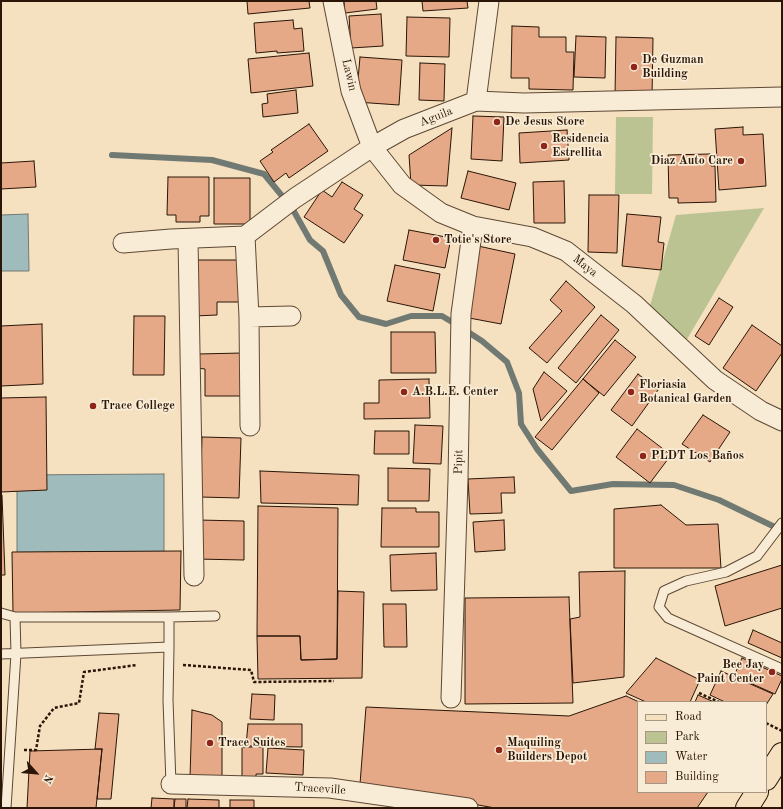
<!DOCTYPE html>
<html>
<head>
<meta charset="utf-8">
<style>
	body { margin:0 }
	#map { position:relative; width:783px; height:809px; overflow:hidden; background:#f5e1c0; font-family:"Old Standard TT",serif }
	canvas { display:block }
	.frame { position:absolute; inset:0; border:2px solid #2a1506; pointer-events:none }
	.legend { position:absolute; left:637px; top:701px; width:130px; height:92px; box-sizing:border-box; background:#f8ecd6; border:1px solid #a69683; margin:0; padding:5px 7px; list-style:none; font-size:12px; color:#2a1506 }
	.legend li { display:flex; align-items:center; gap:8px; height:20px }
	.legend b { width:20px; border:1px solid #a69683 }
	.north { position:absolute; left:16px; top:753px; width:40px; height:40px; -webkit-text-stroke:3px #f8ecd6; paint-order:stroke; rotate:117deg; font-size:11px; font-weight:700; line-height:16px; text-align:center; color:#2a1506 }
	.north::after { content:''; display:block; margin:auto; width:14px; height:18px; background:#2a1506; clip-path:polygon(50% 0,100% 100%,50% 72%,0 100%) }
</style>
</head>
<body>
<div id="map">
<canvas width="783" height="809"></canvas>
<div class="frame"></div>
<ul class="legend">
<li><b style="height:5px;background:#f5e1c0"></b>Road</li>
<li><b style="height:11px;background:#bbc393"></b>Park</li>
<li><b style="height:11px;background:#a0bbbc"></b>Water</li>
<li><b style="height:11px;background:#e5a987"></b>Building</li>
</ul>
<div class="north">N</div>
</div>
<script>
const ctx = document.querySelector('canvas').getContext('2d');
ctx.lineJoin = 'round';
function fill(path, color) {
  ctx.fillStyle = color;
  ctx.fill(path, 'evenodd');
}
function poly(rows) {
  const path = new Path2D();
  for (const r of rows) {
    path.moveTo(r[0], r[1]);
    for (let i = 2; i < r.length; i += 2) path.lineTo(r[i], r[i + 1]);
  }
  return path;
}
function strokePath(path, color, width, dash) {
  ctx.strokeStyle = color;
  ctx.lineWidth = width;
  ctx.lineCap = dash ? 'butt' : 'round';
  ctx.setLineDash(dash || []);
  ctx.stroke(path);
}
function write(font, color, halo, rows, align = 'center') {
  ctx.font = font + ' "Old Standard TT",serif';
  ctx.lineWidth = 3.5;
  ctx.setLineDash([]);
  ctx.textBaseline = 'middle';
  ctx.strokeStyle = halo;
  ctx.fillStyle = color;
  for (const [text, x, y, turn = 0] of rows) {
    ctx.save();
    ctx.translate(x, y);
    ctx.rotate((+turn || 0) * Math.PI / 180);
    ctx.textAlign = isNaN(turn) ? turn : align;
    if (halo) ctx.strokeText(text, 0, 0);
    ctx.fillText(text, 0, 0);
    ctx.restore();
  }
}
fill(poly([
	[616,117,653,117,652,194,615,194],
	[764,208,686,341,649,309,676,215]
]), '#bbc393');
const water = poly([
	[28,214,29,271,1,271,1,215,28,214],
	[164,474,164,552,17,553,17,475,164,474]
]);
fill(water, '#a0bbbc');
strokePath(water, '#717973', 1);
strokePath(poly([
	[112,155,212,160,264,174,292,208,310,240,323,251,341,295,359,317,386,324,411,316,442,316,457,325],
	[465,330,482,341,507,362,519,393,521,424,537,449,571,491,613,484,674,485,719,500,781,530]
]), '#717973', 6);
const building = poly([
	[247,1,309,1,310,8,248,14,247,1],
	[344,1,376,1,377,9,345,13,344,1],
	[422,1,467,1,468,8,423,11,422,1],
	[381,14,383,46,351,48,349,16,381,14],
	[407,17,450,18,449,57,406,56,407,17],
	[293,20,294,29,302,28,304,51,277,53,277,51,256,53,254,23,293,20],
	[512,26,539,27,539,37,566,37,566,52,574,52,573,90,529,89,529,78,511,78,512,26],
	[576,36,606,37,605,78,574,77,576,36],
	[616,37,653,38,652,97,615,96,616,37],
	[309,53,313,86,251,93,248,59,309,53],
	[360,57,402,60,399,105,356,102,360,57],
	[420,63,445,64,444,101,419,100,420,63],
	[296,90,298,113,263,117,262,104,268,103,267,94,296,90],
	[473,116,504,117,502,161,471,159,473,116],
	[309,124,328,151,289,178,286,173,274,182,260,161,273,152,271,150,309,124],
	[743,127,743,135,763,134,766,186,719,190,715,129,743,127],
	[452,128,447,186,411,185,409,155,452,128],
	[567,130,569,160,520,163,519,133,567,130],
	[710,154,711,166,715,166,716,202,678,203,678,198,669,198,668,155,710,154],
	[34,161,36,187,1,189,1,163,34,161],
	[468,171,516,183,509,210,461,198,468,171],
	[168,177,209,177,209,216,200,216,200,222,176,222,176,215,167,215,168,177],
	[214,178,250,178,250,224,214,224,214,178],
	[564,181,565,223,534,223,533,182,564,181],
	[342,182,363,195,354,209,363,215,344,243,304,217,322,190,332,197,342,182],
	[589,195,619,195,617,253,588,252,589,195],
	[627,214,661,217,658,242,664,243,661,270,622,266,627,214],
	[409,230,451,238,445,268,403,260,409,230],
	[478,246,515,254,501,324,464,317,478,246],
	[194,260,240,260,240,302,217,302,217,315,194,316,194,260],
	[395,265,440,274,433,311,387,301,395,265],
	[566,281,595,307,547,363,529,348,562,311,550,300,566,281],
	[719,298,733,307,709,345,695,336,719,298],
	[601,315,619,330,576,383,558,368,601,315],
	[134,316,165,316,164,375,133,375,134,316],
	[42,324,43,384,1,386,1,326,42,324],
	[752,325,782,346,782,353,756,391,723,368,752,325],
	[391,332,435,332,436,373,391,373,391,332],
	[615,340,636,357,604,396,583,379,615,340],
	[243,353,242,396,205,396,205,369,196,368,197,354,243,353],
	[544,372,567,391,541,421,533,389,544,372],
	[638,374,658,390,632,426,611,410,638,374],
	[429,379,430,418,364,419,364,403,379,403,379,380,429,379],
	[583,379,599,393,552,450,535,437,583,379],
	[46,397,47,490,1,492,1,398,46,397],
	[703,415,730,432,710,462,682,444,703,415],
	[415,425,443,426,441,464,413,463,415,425],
	[637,429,671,455,650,483,616,457,637,429],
	[375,431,409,431,409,454,374,454,375,431],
	[202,437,241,438,239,498,200,497,202,437],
	[388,468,430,469,429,501,388,501,388,468],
	[260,471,359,475,358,505,261,503,260,471],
	[514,477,515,493,501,493,502,513,470,514,468,479,514,477],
	[1,495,2,495,5,575,1,575,1,495],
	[661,505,686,525,718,524,721,568,614,568,614,509,661,505],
	[258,506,338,508,337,659,301,660,300,636,257,636,258,506],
	[382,508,416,508,416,512,439,512,439,547,381,547,382,508],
	[197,520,244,521,244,560,196,559,197,520],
	[504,520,505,550,475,552,473,522,504,520],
	[181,551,180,610,13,613,12,552,181,551],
	[436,553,437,590,391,591,390,555,436,553],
	[782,565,782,608,725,626,715,586,782,565],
	[625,571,624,677,573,683,570,619,580,617,579,572,625,571],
	[338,591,364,592,362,678,258,679,257,636,300,636,301,660,337,659,338,591],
	[569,597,573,703,465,704,465,598,569,597],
	[383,604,406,604,407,647,384,647,383,604],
	[753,630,782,643,782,658,748,643,753,630],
	[656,658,700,680,690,702,646,702,626,693,656,658],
	[742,658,782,676,782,679,775,694,734,676,742,658],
	[721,671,773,694,766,705,766,702,725,702,710,695,721,671],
	[252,694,275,695,274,720,250,719,252,694],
	[698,695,714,702,695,702,698,695],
	[626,696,639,702,638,792,708,792,697,808,495,808,360,784,366,707,569,716,626,696],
	[192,710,212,715,222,722,222,778,190,778,192,710],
	[99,713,119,714,111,799,97,799,102,749,95,749,99,713],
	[248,724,302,724,302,747,246,746,248,724],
	[242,747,263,747,263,774,256,774,256,781,242,781,242,747],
	[268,748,304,750,303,775,266,773,268,748],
	[102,749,96,808,27,808,30,751,102,749],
	[152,798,174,799,174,808,151,808,152,798],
	[175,799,186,799,186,808,174,808,175,799],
	[188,799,219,800,219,808,187,808,188,799],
	[230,800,254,800,254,808,230,808,230,800]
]);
fill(building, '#e5a987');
strokePath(building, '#2a1506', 1);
const lane = poly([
	[782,523,757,556,726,572,686,581,664,591,659,607,668,618,782,669],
	[1,613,15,617,169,617],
	[169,647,169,617,215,616],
	[1,654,169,647,168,700,171,784],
	[6,808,16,654,15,617]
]);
const street = poly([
	[333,1,351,91,372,147,402,185,441,213,473,226,532,237,566,251,634,304,715,380,761,411,782,421],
	[476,101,489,1],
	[245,236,249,317,250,426],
	[188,239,194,576],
	[123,243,171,239,245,236,295,198,372,147,404,129,476,101,524,103,782,97],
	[249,317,291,316],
	[451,698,458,479,461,314,473,226],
	[171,784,330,788,468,808]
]);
const primary = poly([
	[766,779,782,754],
	[747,808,757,792]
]);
strokePath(lane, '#5d4834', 11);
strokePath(street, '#5d4834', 21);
strokePath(primary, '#2a1506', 24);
strokePath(poly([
	[183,665,251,670,254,682,334,681],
	[699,693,719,702],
	[766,723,782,731],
	[24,750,36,750,40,726,54,708,79,703,84,672,137,665]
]), '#2a1506', 2.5, [3, 2]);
strokePath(lane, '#f8ecd6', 9);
strokePath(street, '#f8ecd6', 19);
strokePath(primary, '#f5e1c0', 22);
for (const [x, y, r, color] of [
	[634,67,4,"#8f2418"],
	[497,122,4,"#8f2418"],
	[544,146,4,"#8f2418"],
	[741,161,4,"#8f2418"],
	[436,240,4,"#8f2418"],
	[404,392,4,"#8f2418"],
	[631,392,4,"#8f2418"],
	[93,406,4,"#8f2418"],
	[643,456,4,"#8f2418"],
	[772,672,4,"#8f2418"],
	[210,743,4,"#8f2418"],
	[499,750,4,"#8f2418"]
]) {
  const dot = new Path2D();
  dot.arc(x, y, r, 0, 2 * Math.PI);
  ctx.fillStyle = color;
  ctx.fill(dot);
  strokePath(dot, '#f8ecd6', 1.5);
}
write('bold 12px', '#2a1506', '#f8ecd6', [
	["De Guzman",642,60],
	["Building",642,74],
	["De Jesus Store",505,122],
	["Residencia",552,139],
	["Estrellita",552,153],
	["Diaz Auto Care",733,161,"right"],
	["Totie's Store",444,240],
	["Floriasia",639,385],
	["Botanical Garden",639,399],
	["A.B.L.E. Center",412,392],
	["Trace College",101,406],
	["PLDT Los Baños",651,456],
	["Bee Jay",764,665,"right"],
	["Paint Center",764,679,"right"],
	["Trace Suites",218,743],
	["Maquiling",507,743],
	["Builders Depot",507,757]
], 'left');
write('12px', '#2a1506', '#f8ecd6', [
	["Lawin",349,75,77],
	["Aguila",436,117,-22],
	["Maya",585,266,38],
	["Pipit",459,462,-89],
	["Traceville",320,789,4]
]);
</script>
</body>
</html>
